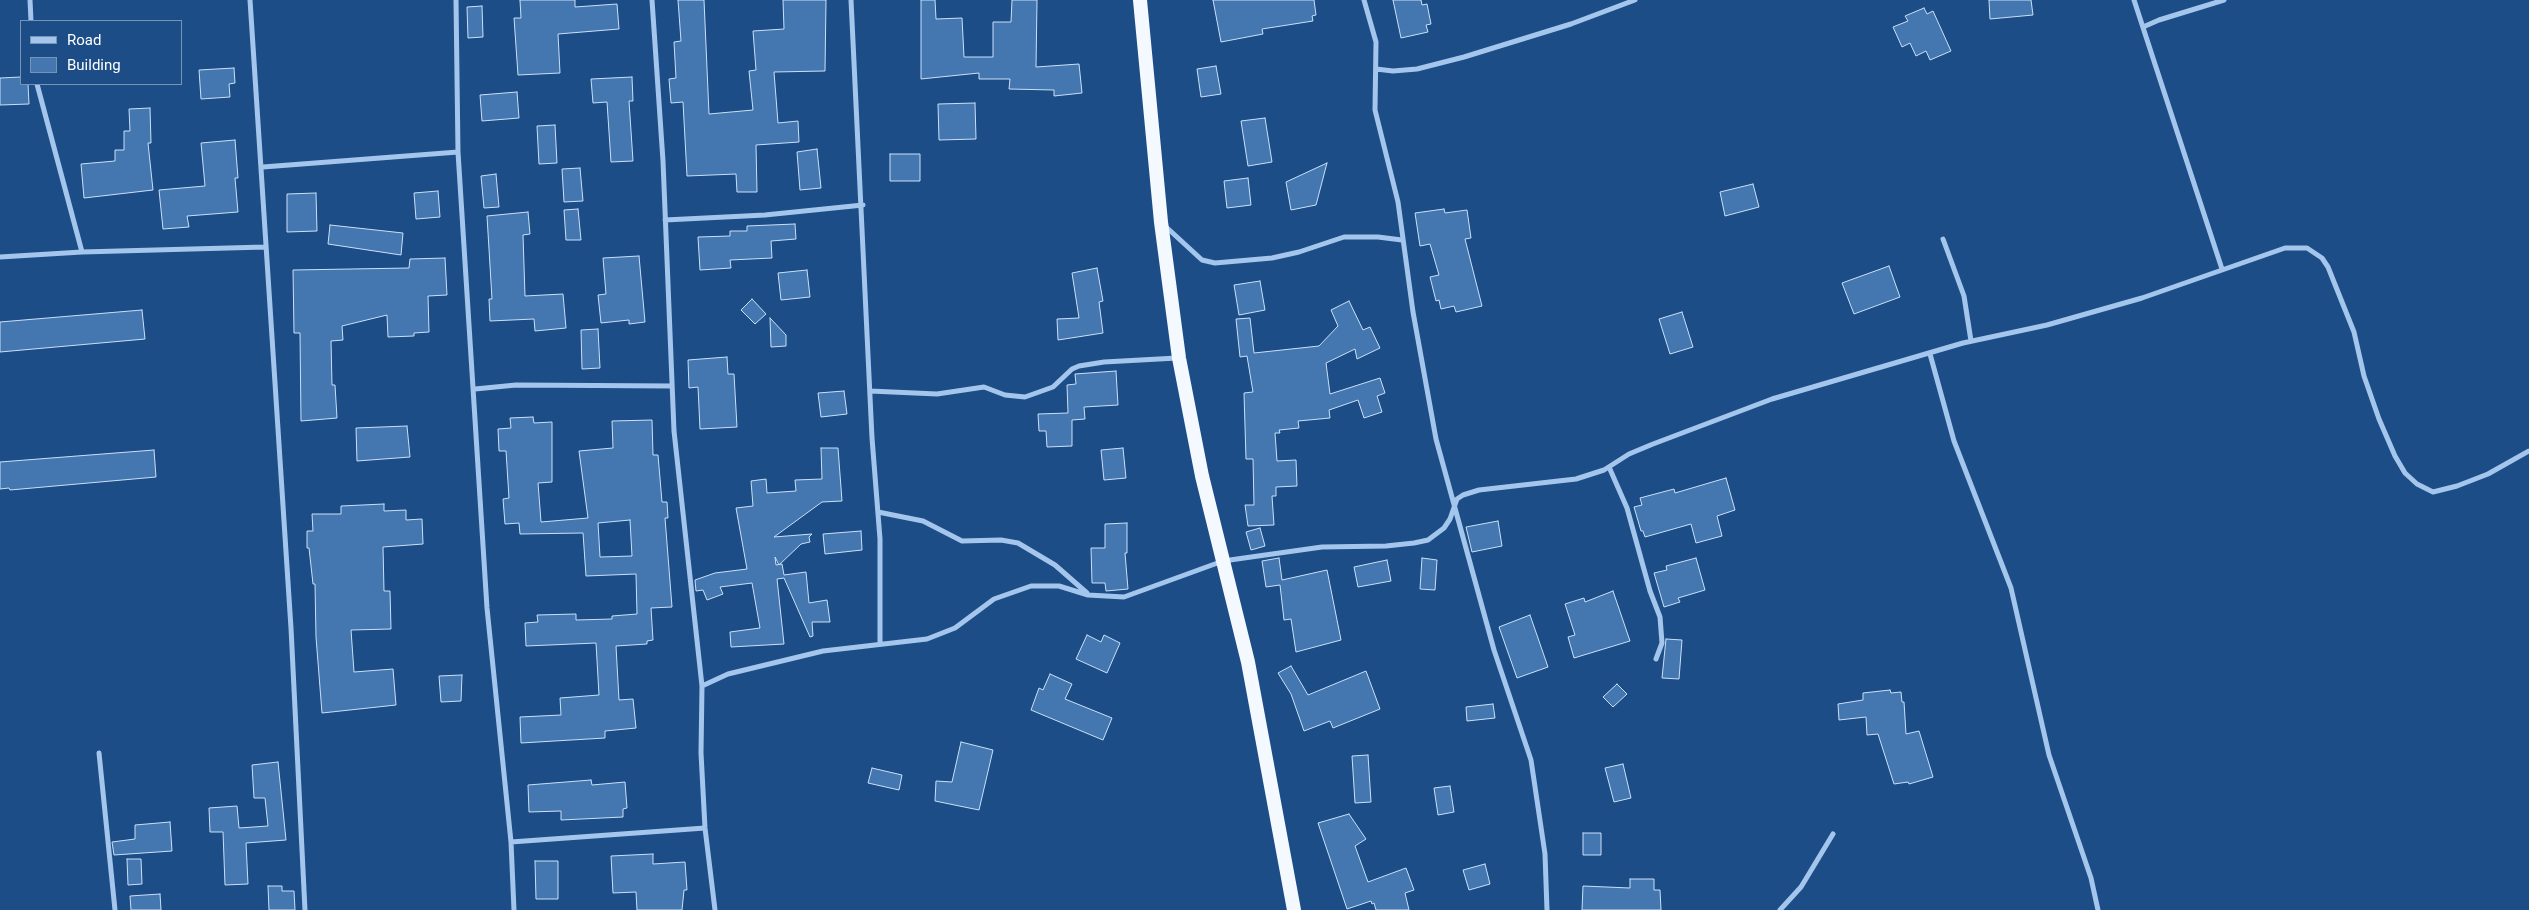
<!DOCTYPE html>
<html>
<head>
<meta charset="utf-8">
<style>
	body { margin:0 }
	#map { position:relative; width:2529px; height:910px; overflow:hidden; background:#1c4d87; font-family:Roboto,sans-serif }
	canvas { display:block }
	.legend { position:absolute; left:20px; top:20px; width:162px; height:65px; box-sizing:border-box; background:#1c4d87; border:1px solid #7794b7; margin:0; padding:6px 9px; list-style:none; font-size:15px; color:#fff }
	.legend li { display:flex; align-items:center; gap:10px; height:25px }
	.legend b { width:25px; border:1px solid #7794b7 }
</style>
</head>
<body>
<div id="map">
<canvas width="2529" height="910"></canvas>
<ul class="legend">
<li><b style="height:6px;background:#a5c6ec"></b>Road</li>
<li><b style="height:14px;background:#4477b0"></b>Building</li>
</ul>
</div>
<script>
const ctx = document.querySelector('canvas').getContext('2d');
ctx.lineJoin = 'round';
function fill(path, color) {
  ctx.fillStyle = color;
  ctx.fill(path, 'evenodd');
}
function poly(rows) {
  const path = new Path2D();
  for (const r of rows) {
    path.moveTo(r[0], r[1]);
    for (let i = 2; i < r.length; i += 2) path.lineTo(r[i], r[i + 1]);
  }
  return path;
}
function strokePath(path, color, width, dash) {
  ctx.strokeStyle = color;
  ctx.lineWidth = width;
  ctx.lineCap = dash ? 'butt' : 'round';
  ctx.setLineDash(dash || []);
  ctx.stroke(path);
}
const building = poly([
	[520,0,575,0,575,7,617,4,619,29,558,34,560,73,518,75,514,18,521,18,520,0],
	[678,0,704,0,709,114,753,110,749,71,756,70,753,31,784,29,783,0,826,0,825,71,774,72,778,123,798,121,799,142,756,145,757,192,737,192,736,174,687,176,683,102,671,103,669,79,676,78,674,42,681,41,678,0],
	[921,0,935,0,936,19,962,18,964,57,993,57,993,22,1011,22,1012,0,1037,0,1036,67,1079,64,1082,93,1054,96,1054,90,1009,89,1010,79,979,79,979,73,921,79,921,0],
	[1213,0,1314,0,1316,15,1312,16,1313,21,1262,29,1263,34,1221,42,1213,0],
	[1393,0,1421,0,1422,5,1427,4,1431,24,1426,25,1428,32,1401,38,1393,0],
	[1989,0,2031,0,2033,15,1990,19,1989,0],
	[482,6,483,37,468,38,467,7,482,6],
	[1924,8,1927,14,1933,11,1951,51,1930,60,1926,51,1916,56,1910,43,1902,47,1893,27,1908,21,1905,16,1924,8],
	[1216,66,1221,94,1201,97,1197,69,1216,66],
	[234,68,235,83,229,84,230,97,201,99,199,70,234,68],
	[21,77,21,84,28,84,29,104,0,105,0,78,21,77],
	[632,77,633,101,629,101,633,161,611,162,607,102,593,103,591,79,632,77],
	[517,92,519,118,482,121,480,95,517,92],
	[975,103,976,139,939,140,938,104,975,103],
	[150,108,151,143,148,143,153,190,84,198,81,164,115,161,115,150,124,150,124,131,130,131,129,109,150,108],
	[1265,118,1272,162,1248,166,1241,121,1265,118],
	[555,125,557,163,539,164,537,126,555,125],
	[235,140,238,178,235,178,238,212,187,216,189,227,163,229,159,190,205,186,201,143,235,140],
	[817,149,821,188,800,190,797,152,817,149],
	[890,154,920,154,920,181,890,181,890,154],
	[1327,163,1316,205,1291,210,1286,182,1327,163],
	[580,168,583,201,564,202,562,169,580,168],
	[496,174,499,207,484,208,481,176,496,174],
	[1248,178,1251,205,1227,208,1224,181,1248,178],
	[1753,184,1759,207,1725,216,1720,192,1753,184],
	[438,191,440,217,416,219,414,193,438,191],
	[316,193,317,231,287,232,287,194,316,193],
	[578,209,581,240,566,240,564,210,578,209],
	[1444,209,1445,213,1467,210,1471,238,1465,239,1482,306,1456,312,1454,306,1441,309,1439,300,1436,301,1430,277,1439,275,1430,244,1420,246,1415,213,1444,209],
	[528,212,530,234,523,235,525,296,563,294,566,328,535,331,534,319,490,321,489,299,492,299,487,216,528,212],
	[795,224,796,239,771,241,772,258,730,260,731,268,700,270,698,237,730,236,730,231,747,231,747,226,795,224],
	[330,225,403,233,401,255,328,244,330,225],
	[639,256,645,322,629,324,629,320,601,323,598,295,606,294,603,258,639,256],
	[445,258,447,295,428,296,429,332,414,333,414,336,388,337,387,315,342,326,343,340,331,341,332,385,335,385,337,418,301,421,300,333,294,333,293,270,409,268,410,259,445,258],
	[1889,266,1900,297,1854,314,1842,283,1889,266],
	[1097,268,1103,301,1099,302,1103,333,1058,340,1057,319,1079,318,1072,273,1097,268],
	[807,270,810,297,781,300,778,273,807,270],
	[1260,281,1265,310,1239,315,1234,285,1260,281],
	[752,299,766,314,755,324,741,310,752,299],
	[1349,301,1363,330,1370,327,1380,348,1357,359,1355,349,1326,363,1330,394,1380,378,1385,393,1377,396,1382,412,1364,418,1358,400,1329,410,1330,418,1298,421,1299,428,1279,430,1280,433,1275,433,1277,461,1296,460,1297,486,1276,487,1276,496,1272,496,1274,525,1248,526,1245,505,1254,505,1253,459,1246,459,1244,393,1253,392,1247,356,1240,357,1236,319,1250,318,1254,353,1319,346,1338,326,1331,310,1349,301],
	[142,310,145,339,0,352,0,322,142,310],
	[1682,312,1693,347,1670,354,1659,319,1682,312],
	[770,318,786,335,786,346,771,347,770,318],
	[598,329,600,368,582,369,581,330,598,329],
	[727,357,728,374,734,374,737,427,700,429,698,387,689,388,688,360,727,357],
	[1116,371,1118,405,1084,407,1085,419,1072,420,1072,446,1047,447,1046,431,1039,431,1038,414,1068,413,1067,385,1076,384,1075,374,1116,371],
	[844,391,847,414,821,417,818,393,844,391],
	[533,417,534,423,552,422,552,482,538,483,541,522,588,518,579,451,613,448,612,421,652,420,653,455,658,455,662,502,667,502,668,518,665,518,672,607,651,608,653,640,647,641,647,644,616,646,619,700,633,699,636,728,605,731,605,738,521,743,520,717,561,715,560,698,599,695,596,643,526,646,525,623,538,622,537,615,576,614,576,620,612,619,612,616,637,614,636,574,586,576,583,533,520,534,519,523,505,524,503,499,509,498,506,451,499,451,498,429,511,428,510,418,533,417],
	[630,520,632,556,600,557,598,523,630,520],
	[407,426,410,457,357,461,356,428,407,426],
	[821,448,838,448,842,501,822,502,774,537,812,534,809,537,810,542,801,544,779,565,775,557,776,565,782,564,784,575,806,572,809,603,827,600,830,622,812,622,813,636,810,637,784,578,777,579,784,644,731,647,730,632,760,628,752,583,720,587,723,594,707,600,703,590,696,591,695,580,715,573,747,569,736,508,753,506,751,481,766,479,767,493,796,491,795,480,822,479,821,448],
	[1123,448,1126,478,1104,480,1101,450,1123,448],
	[154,450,156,477,10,490,9,488,0,489,0,462,154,450],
	[1726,478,1735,510,1717,516,1722,536,1696,543,1691,524,1645,537,1643,531,1641,531,1634,507,1642,505,1640,498,1674,489,1675,493,1726,478],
	[384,504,384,511,406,510,406,520,422,519,423,544,383,547,384,591,390,591,391,629,351,630,354,672,393,669,396,705,322,713,316,637,315,584,313,584,309,548,307,548,307,531,313,531,312,514,341,514,341,506,384,504],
	[1498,521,1502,546,1472,552,1466,527,1498,521],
	[1127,523,1127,553,1125,553,1128,589,1106,591,1105,583,1092,583,1091,548,1105,548,1105,524,1127,523],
	[1260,528,1265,546,1251,550,1246,532,1260,528],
	[861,531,862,550,825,554,823,534,861,531],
	[1279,558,1282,580,1327,570,1341,640,1296,652,1291,619,1284,620,1280,585,1266,587,1262,561,1279,558],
	[1422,558,1437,560,1435,590,1420,589,1422,558],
	[1696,558,1705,590,1678,598,1680,602,1664,607,1654,573,1667,570,1666,566,1696,558],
	[1387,560,1391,581,1358,587,1354,567,1387,560],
	[1613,591,1630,641,1574,658,1568,637,1575,635,1565,604,1584,598,1585,602,1613,591],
	[1530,615,1548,667,1517,678,1499,627,1530,615],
	[1087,635,1101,642,1104,635,1120,643,1107,673,1076,659,1087,635],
	[1666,639,1682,640,1679,679,1662,678,1666,639],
	[1291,666,1308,695,1366,671,1380,709,1333,728,1330,721,1304,731,1291,694,1278,673,1291,666],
	[1050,674,1072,684,1065,699,1112,718,1103,740,1031,710,1039,688,1043,690,1050,674],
	[462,675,461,701,441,702,439,676,462,675],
	[1617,684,1627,694,1613,707,1603,697,1617,684],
	[1890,690,1891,693,1901,692,1902,702,1904,702,1906,734,1919,731,1933,777,1909,784,1908,782,1894,784,1878,734,1867,735,1866,717,1839,720,1838,704,1863,700,1863,693,1890,690],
	[1493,704,1495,718,1467,721,1466,707,1493,704],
	[961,742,993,750,979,810,935,801,936,781,952,782,961,742],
	[1368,755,1371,802,1355,803,1352,756,1368,755],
	[278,762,286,840,246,843,248,884,225,885,223,832,210,832,209,808,237,806,239,828,268,826,265,798,254,798,252,765,278,762],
	[1623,764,1631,798,1614,802,1605,768,1623,764],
	[872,768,902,775,899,790,868,783,872,768],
	[591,780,592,785,625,782,627,808,623,809,623,817,561,820,561,811,529,812,528,785,591,780],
	[1450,786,1454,812,1438,815,1434,788,1450,786],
	[1349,814,1366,839,1355,846,1368,882,1406,868,1414,890,1405,893,1409,910,1376,910,1374,903,1372,904,1371,901,1347,909,1318,823,1349,814],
	[170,822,172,851,114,855,112,842,135,839,135,825,170,822],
	[1583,833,1601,833,1601,855,1583,855,1583,833],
	[653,854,653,864,685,862,687,890,684,890,682,910,637,910,636,892,613,893,611,856,653,854],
	[127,859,141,859,142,884,128,885,127,859],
	[535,861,558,861,558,899,536,899,535,861],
	[1485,864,1490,884,1469,890,1463,870,1485,864],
	[1630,879,1654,879,1654,890,1660,890,1661,910,1582,910,1583,886,1630,888,1630,879],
	[268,886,282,886,282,891,294,891,295,910,269,910,268,886],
	[160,894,161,910,131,910,130,896,160,894]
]);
fill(building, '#4477b0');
strokePath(building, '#cae0f8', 1);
strokePath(poly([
	[30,0,31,21],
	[250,0,291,628,305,910],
	[456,0,458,152,487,608,511,842,514,910],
	[652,0,663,161,674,431,702,686,701,753,705,828,715,910],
	[851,0,872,438,880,539,880,643],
	[1364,0,1376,42,1375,110,1398,202,1413,312,1436,439,1494,650,1531,760,1545,854,1547,910],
	[2134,0,2222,269],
	[2143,27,2159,20,2224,0],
	[1376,69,1393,71,1417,69,1464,57,1571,24,1635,0],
	[37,84,82,252],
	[263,167,458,152],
	[665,220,765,215,863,205],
	[1165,226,1202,260,1215,263,1272,258,1299,252,1344,237,1378,237,1402,240],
	[1943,239,1964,296,1971,341],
	[0,257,82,252,265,247],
	[1930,354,1954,441,2011,588,2049,755,2091,878,2098,910],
	[475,389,516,385,672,386],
	[870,391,937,394,984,387,1005,395,1025,397,1053,387,1072,369,1079,366,1104,362,1177,358],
	[1609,467,1627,508,1650,591,1660,617,1662,643,1656,659],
	[878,512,923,521,962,541,1001,540,1018,543,1055,565,1087,593],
	[702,686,728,674,823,651,927,639,955,628,994,599,1031,586,1059,586,1088,595,1124,597,1223,561,1244,558,1322,547,1386,546,1414,543,1428,540,1444,528,1450,519,1457,499,1463,495,1479,490,1576,479,1604,470,1629,454,1653,444,1772,399,1963,343,2047,325,2142,298,2285,248,2307,248,2322,258,2328,267,2354,332,2364,376,2379,419,2395,456,2405,473,2417,484,2433,492,2457,486,2488,474,2529,451],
	[99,753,115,910],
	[511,842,705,828],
	[1780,910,1801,887,1833,834]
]), '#a5c6ec', 5);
strokePath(poly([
	[1140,0,1161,222,1179,358,1202,476,1248,662,1294,910]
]), '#f4f8ff', 14);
</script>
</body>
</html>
